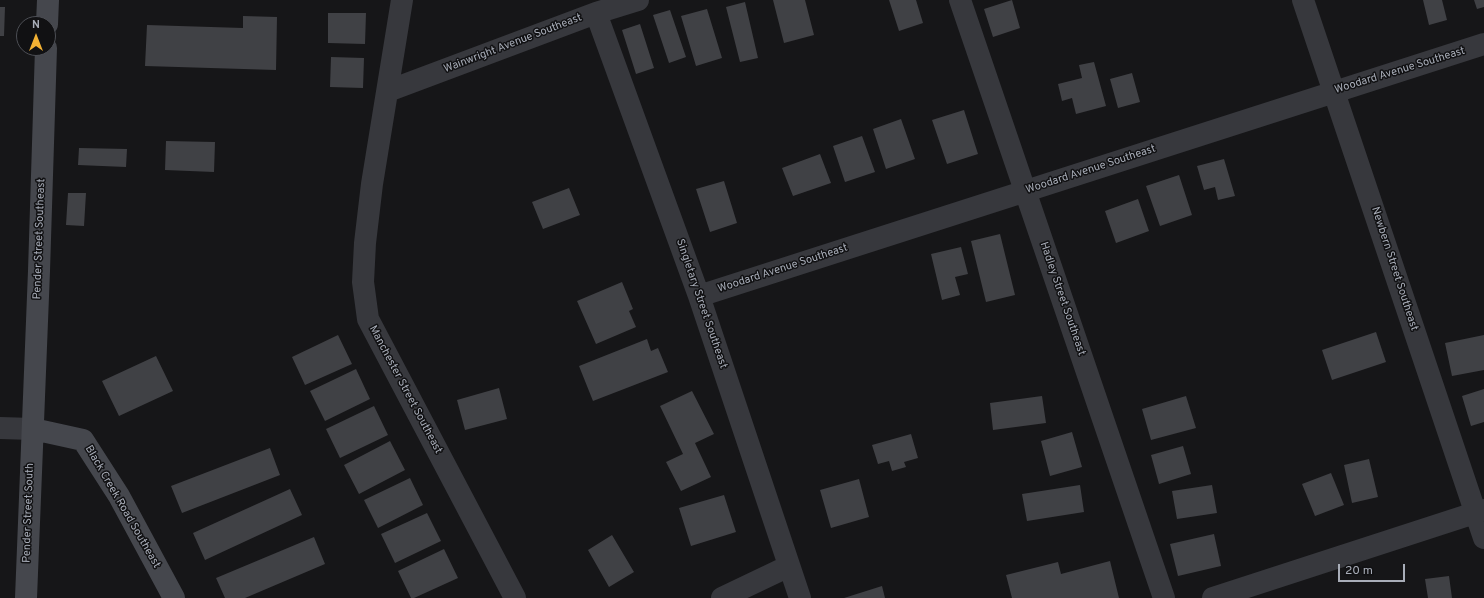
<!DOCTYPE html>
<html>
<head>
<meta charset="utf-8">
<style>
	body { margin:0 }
	#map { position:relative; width:1484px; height:598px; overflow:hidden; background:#161618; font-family:Overpass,sans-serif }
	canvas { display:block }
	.north { position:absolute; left:16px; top:16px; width:40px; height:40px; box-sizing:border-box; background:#111113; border:1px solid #4d4f55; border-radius:50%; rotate:0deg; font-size:11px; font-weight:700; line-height:16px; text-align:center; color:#a8adb8 }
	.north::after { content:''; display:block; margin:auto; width:14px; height:18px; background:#f2b134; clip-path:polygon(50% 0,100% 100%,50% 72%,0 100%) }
	.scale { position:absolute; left:1338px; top:564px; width:67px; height:18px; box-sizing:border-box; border:2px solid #a8adb8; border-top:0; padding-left:5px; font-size:12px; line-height:14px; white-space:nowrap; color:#a8adb8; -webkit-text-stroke:3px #111113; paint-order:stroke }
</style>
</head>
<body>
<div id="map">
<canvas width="1484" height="598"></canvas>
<div class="north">N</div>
<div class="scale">20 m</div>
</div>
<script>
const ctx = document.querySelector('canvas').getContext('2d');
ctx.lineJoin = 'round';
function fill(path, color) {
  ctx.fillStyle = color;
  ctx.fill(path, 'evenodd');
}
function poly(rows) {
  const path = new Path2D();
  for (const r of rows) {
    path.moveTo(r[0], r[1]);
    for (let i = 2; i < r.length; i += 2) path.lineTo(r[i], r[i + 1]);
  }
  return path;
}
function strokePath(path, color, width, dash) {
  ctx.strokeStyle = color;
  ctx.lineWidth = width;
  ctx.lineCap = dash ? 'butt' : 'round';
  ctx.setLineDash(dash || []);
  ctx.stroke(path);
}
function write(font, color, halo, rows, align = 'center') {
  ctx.font = font + ' Overpass,sans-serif';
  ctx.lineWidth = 3;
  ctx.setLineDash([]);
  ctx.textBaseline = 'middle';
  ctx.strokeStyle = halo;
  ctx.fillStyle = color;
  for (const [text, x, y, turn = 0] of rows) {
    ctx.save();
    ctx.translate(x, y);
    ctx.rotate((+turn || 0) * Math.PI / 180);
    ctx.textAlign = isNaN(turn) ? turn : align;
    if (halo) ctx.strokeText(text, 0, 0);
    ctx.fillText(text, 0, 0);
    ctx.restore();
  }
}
fill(poly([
	[773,0,805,0,814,35,784,43],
	[889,0,916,0,923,23,899,31],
	[1012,0,1020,28,993,37,984,9],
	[1423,0,1442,0,1447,20,1429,25],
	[1474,0,1484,0,1484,7,1477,9],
	[745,2,758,58,740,62,726,7],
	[0,7,5,7,4,36,0,36],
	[707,9,722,58,696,66,681,16],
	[670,10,686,57,669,63,653,15],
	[328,13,366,13,365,44,328,43],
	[243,16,277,17,276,70,145,66,147,25,243,28],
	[640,24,654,68,636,74,622,30],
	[331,57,364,58,363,88,330,87],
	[1094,62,1106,106,1076,114,1072,98,1062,101,1058,84,1082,78,1079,65],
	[1132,73,1140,102,1118,108,1110,79],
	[964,110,978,154,947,164,932,120],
	[901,119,915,159,886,169,873,129],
	[862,136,875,172,845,182,833,146],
	[166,141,215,142,214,172,165,170],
	[79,148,127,149,126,167,78,165],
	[820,154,831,183,793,196,782,168],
	[1224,159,1235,196,1218,200,1215,187,1204,190,1197,166],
	[1179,175,1192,215,1160,226,1146,186],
	[724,181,737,223,710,232,696,189],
	[569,188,580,215,543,229,532,202],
	[68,193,86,193,84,226,66,225],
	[1138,199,1149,231,1116,243,1105,211],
	[1000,234,1015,295,986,302,971,241],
	[961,247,968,274,955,277,960,295,942,300,931,254],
	[622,282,633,309,629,311,636,327,596,344,577,301],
	[1376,332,1386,362,1332,380,1322,350],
	[338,335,352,364,305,385,292,357],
	[1484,335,1484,370,1452,376,1445,343],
	[647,339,651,351,658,348,668,372,593,401,579,366],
	[156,356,173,391,119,416,102,381],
	[356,369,370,399,325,421,310,391],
	[499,388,507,419,465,430,457,400],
	[1484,389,1484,422,1471,426,1462,396],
	[692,391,714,434,695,443,711,477,681,491,666,462,683,454,660,406],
	[1042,396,1046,423,993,430,990,403],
	[1186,396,1196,428,1151,440,1142,409],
	[374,406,388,435,340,458,326,429],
	[1072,432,1082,467,1050,476,1041,441],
	[911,434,918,458,904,462,906,467,892,471,889,461,878,464,872,445],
	[390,441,405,470,359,494,344,465],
	[1183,446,1191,474,1159,484,1151,455],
	[270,448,280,475,182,513,171,486],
	[1369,459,1378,497,1352,503,1344,465],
	[1331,473,1344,505,1315,516,1302,484],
	[410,478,423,505,378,528,364,500],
	[859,479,869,517,831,528,820,490],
	[1080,485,1084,512,1027,521,1022,494],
	[1212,485,1217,513,1177,519,1172,491],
	[290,489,302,515,205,560,193,533],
	[724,495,736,532,691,546,679,508],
	[427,513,441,541,395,563,381,534],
	[1214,534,1221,566,1178,576,1170,544],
	[612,535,634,572,609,587,588,550],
	[314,537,325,564,245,598,225,598,216,578],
	[444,549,458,578,414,598,411,598,398,571],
	[1110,561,1119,598,1012,598,1006,575,1058,562,1061,574],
	[1449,576,1452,598,1428,598,1425,579],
	[882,586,885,598,844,598]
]), '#404145');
strokePath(poly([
	[402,0,372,184,365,243,363,282,368,319,515,598],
	[960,0,1164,598],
	[1303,0,1484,538],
	[596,13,699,296,800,598],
	[388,91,596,13,638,0],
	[699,296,1484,44],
	[0,428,33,429],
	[722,598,789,566],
	[1213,598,1484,510]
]), '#37383d', 22);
strokePath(poly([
	[47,24,48,0],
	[33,429,83,440,119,496,174,598],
	[26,598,39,271,46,48]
]), '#45474d', 22);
write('11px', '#a8adb8', '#111113', [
	["Wainwright Avenue Southeast",513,44,-21],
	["Woodard Avenue Southeast",1400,71,-17],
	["Woodard Avenue Southeast",1091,170,-18],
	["Pender Street Southeast",40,239,-88],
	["Woodard Avenue Southeast",783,269,-18],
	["Newbern Street Southeast",1394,269,72],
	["Hadley Street Southeast",1062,299,71],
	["Singletary Street Southeast",701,304,71],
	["Manchester Street Southeast",405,390,62],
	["Black Creek Road Southeast",122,507,60],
	["Pender Street South",29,513,-88]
]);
</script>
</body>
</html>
